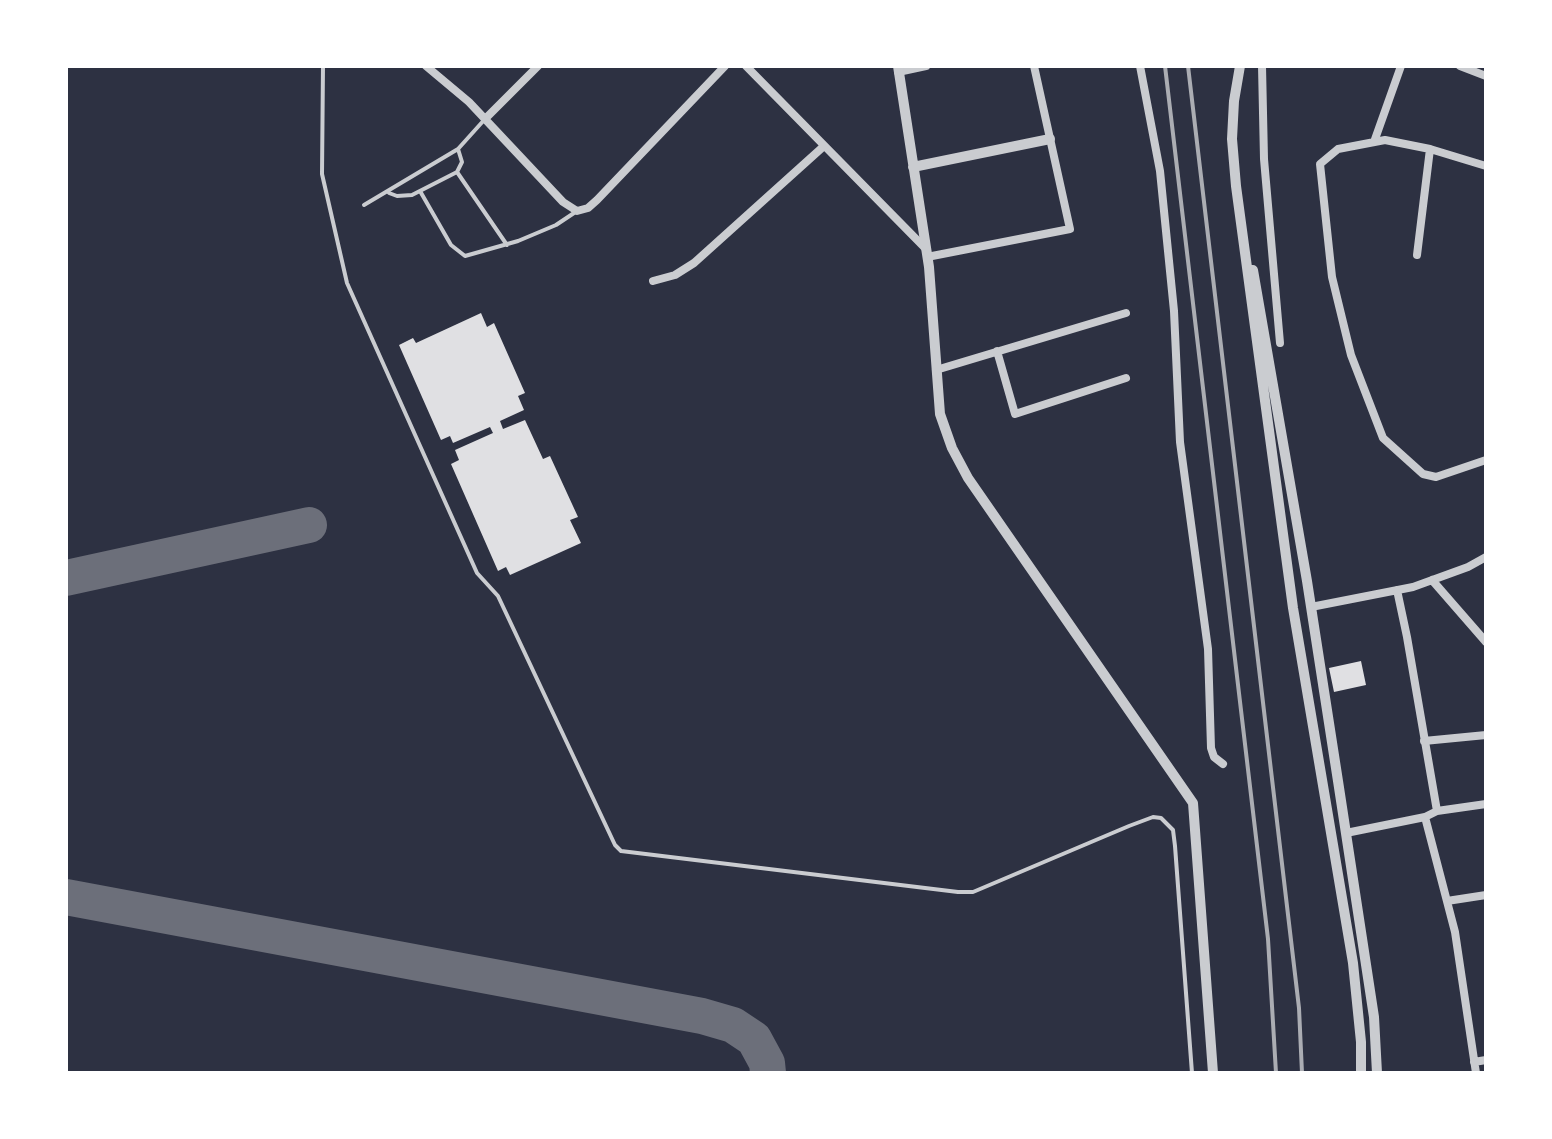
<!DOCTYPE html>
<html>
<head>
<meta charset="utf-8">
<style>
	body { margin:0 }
	#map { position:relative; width:1552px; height:1139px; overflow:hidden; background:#2d3142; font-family:Literata,serif }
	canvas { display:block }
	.frame { position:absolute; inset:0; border:68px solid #fff; pointer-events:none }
</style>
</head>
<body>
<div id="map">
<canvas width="1552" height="1139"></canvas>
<div class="frame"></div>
</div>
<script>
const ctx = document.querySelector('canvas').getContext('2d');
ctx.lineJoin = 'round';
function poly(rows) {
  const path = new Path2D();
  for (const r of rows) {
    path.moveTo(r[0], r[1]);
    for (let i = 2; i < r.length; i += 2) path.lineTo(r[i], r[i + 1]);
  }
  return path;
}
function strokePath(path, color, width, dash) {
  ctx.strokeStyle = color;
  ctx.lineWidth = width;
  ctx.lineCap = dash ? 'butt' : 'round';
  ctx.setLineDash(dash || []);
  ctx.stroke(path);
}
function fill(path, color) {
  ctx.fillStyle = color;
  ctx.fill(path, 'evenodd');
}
strokePath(poly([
	[66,578,309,525],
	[66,897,702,1016,733,1025,754,1039,767,1063,768,1073]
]), '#6c6f7a', 36);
fill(poly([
	[481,313,487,327,494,323,525,393,518,396,524,410,500,421,503,429,525,420,543,459,550,456,578,517,570,520,581,543,510,575,506,567,498,571,451,464,459,460,455,450,493,433,490,427,453,443,450,436,441,440,399,345,413,338,416,343],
	[1361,661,1366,685,1334,692,1329,668]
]), '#e0e0e3');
strokePath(poly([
	[323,66,322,174,347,283,477,573,498,596,615,845,621,851,958,892,973,892,1129,826,1153,817,1161,818,1173,830,1175,846,1192,1073],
	[457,172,507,245],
	[420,191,451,245,465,256,518,241,556,225,577,211],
	[389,193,397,196,412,195,457,172,462,162,458,149],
	[364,205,458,149,485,119]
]), '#caccd0', 4);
strokePath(poly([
	[426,66,469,102,563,202,577,211,588,208,597,200,725,66],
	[746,66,926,249],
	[1140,66,1160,171,1174,311,1180,442,1208,649,1211,748,1214,757,1223,764],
	[1262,66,1264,159,1280,343],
	[1460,66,1486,76],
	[898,72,926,66],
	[485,119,538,66],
	[1374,142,1401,66],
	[1430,149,1486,166],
	[1417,255,1430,149,1385,140,1338,149,1320,164,1332,277,1351,355,1383,438,1423,474,1436,477,1486,460],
	[927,257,1070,229,1034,66],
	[653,281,675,275,694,263,824,146],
	[997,351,1015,414,1126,378],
	[936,370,1126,313],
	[1432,580,1486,642],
	[1397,590,1407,637,1437,811],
	[1311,607,1413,587,1468,567,1486,557],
	[1424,741,1486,735],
	[1425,817,1455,932,1476,1073],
	[1346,833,1425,817,1437,811,1486,804],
	[1447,901,1486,895],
	[1474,1062,1486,1060]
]), '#caccd0', 8);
strokePath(poly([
	[898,66,929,267,940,414,952,448,968,478,1193,803,1213,1073],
	[1240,66,1234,101,1232,139,1236,186,1293,608,1353,963,1361,1042,1361,1073],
	[913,167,1050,139],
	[1253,270,1307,581,1338,781,1374,1017,1377,1073]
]), '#caccd0', 10);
strokePath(poly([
	[1165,66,1268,939,1276,1073],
	[1188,66,1299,1008,1302,1073]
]), '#abadb3', 4);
</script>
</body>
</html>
